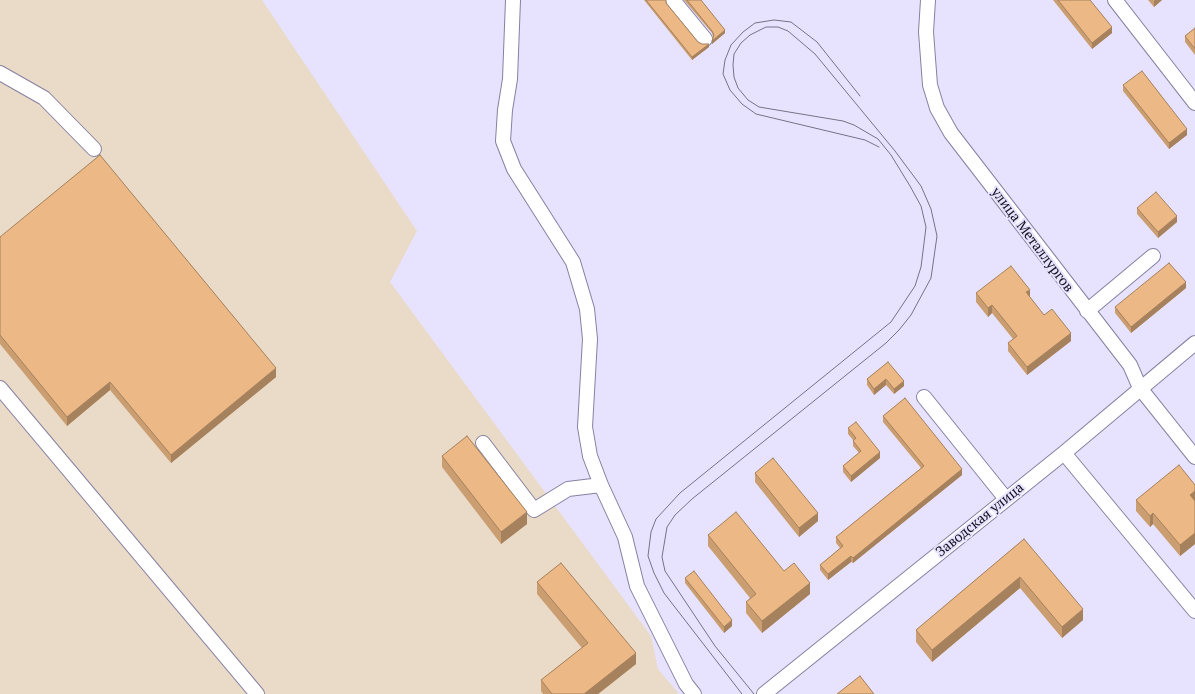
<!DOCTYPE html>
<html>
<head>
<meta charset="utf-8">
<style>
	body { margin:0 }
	canvas { display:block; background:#e7e3ff }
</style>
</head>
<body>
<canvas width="1195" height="694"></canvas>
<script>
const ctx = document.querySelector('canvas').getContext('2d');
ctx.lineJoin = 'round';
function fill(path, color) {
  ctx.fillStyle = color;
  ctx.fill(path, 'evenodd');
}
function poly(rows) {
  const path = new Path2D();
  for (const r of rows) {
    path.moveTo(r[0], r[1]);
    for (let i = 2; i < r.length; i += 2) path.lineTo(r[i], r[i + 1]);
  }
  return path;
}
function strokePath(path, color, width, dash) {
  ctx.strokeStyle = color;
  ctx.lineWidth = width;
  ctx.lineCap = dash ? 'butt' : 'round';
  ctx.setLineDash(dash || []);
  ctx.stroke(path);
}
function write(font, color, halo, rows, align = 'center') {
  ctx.font = font + ' "PT Serif",serif';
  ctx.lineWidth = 4;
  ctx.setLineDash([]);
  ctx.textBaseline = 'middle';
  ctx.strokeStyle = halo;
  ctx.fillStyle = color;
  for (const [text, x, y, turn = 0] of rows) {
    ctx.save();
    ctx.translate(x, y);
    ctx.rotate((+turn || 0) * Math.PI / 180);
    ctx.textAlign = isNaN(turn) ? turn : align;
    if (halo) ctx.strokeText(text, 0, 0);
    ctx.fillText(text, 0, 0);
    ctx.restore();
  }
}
fill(poly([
	[0,0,262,0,417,231,390,282,651,636,658,669,679,694,0,694]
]), '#eadac8');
const minor = poly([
	[513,0,510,79,505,110,503,141,514,169,573,262,587,309,590,339,585,427,590,456,601,485,625,537,637,586,686,684,694,694],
	[673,0,705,39],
	[928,0,926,32,930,85,937,108,951,133,1130,365,1140,388,1195,457],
	[1115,0,1195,103],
	[0,73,44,98,94,149],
	[1087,311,1153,256],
	[0,388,257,694],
	[924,397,1006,499],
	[483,443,534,510,568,489,601,485],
	[1064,453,1195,611],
	[764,694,1064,453,1195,343]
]);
strokePath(minor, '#8681a1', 16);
strokePath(minor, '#fff', 14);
strokePath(poly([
	[860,96,817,42,791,22,774,20,755,23,743,32,731,45,725,60,723,74,730,90,742,104,756,114,865,140,879,147],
	[742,694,664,593,654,573,648,556,651,532,656,519,680,493,891,322,915,286,921,267,926,227,921,206,910,186,891,155,878,139,854,125,843,121,759,107,748,100,738,88,734,77,733,65,734,54,741,43,750,35,766,27,778,27,788,31,815,54,895,151,921,186,931,209,937,236,931,278,911,315,899,330,886,343,692,499,675,515,667,527,662,557,665,571,715,646,754,694]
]), '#757285', 1);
fill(poly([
	[644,0,666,0,666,3,698,42,702,44,709,47,692,60],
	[684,0,701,0,725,33,712,44,713,37,712,33],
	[1053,0,1090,0,1112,33,1092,49],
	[1148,0,1162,0,1154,7],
	[1195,28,1195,55,1185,42,1185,36],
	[1123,85,1187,135,1169,149,1123,91],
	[1137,208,1177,222,1158,238,1137,214],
	[0,237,276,377,171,463,110,390,67,426,0,344],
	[1186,288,1131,333,1115,313,1115,307],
	[976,293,1030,297,1044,315,1071,341,1027,375,1008,351,1008,343,1013,339,992,313,988,317,976,302],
	[888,362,904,386,894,394,886,385,874,395,867,385,867,379],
	[883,416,962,475,853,563,851,562,828,580,820,570,820,565,840,548,836,543,836,537,921,468,883,422],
	[848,428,880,458,851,482,843,472,843,466,859,453,853,446,853,440,848,434],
	[442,456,527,524,501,544,442,467],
	[755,473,818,521,799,537,755,482],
	[1195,485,1195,544,1180,556,1153,524,1150,527,1136,511,1136,500],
	[708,535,784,571,810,594,762,633,746,613,746,602,750,598,708,546],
	[1024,539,1083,620,1062,638,1020,588,932,662,916,642,916,630],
	[685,578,732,626,724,633,685,583],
	[537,582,636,664,598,694,543,694,541,691,541,680,582,648,537,594]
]), '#cb9e72');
fill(poly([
	[1155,0,1162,0,1154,7,1154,1],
	[1112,27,1112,33,1092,49,1092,43],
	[725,30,725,33,712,44,712,41],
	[709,44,709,47,692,60,692,57],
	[1187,129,1187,135,1169,149,1169,143],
	[1177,216,1177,222,1158,238,1158,232],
	[1186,282,1186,288,1131,333,1131,327],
	[1030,290,1030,298,1026,292],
	[992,305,992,313,988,317,988,308],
	[1071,333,1071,341,1027,375,1027,367],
	[276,368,276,377,171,463,171,455],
	[886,379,886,385,874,395,874,389],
	[904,381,904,386,894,394,894,389],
	[110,382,110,390,67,426,67,417],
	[880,452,880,458,851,482,851,476],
	[962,469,962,475,853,563,853,558],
	[1195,491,1195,502,1190,495],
	[527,512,527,524,501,544,501,532],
	[818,513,818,521,799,537,799,528],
	[1153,513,1153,524,1150,527,1150,516],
	[1195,533,1195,544,1180,556,1180,545],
	[851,556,851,562,828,580,828,574],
	[1020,577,1020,588,932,662,932,650],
	[810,583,810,594,762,633,762,621],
	[1083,609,1083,620,1062,638,1062,627],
	[732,620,732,626,724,633,724,627],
	[636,653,636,664,598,694,584,694]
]), '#a5815d');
const building = poly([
	[646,0,666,0,666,3,698,42,702,44,709,44,692,57,646,0],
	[687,0,701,0,725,30,712,41,714,35,712,31,687,0],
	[1058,0,1090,0,1112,27,1092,43,1058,0],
	[1195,28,1195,49,1185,36,1195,28],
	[1142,71,1187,129,1169,143,1123,85,1142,71],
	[100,155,276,368,171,455,110,382,67,417,0,335,0,237,100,155],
	[1156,192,1177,216,1158,232,1137,208,1156,192],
	[1169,263,1186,282,1131,327,1115,307,1169,263],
	[1011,266,1030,290,1026,292,1044,315,1052,309,1071,333,1027,367,1008,343,1017,336,992,305,988,308,976,293,1011,266],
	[888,362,904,381,894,389,886,379,874,389,867,379,888,362],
	[905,398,962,469,853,558,851,556,828,574,820,565,843,546,836,537,924,466,883,416,905,398],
	[856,422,880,452,851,476,843,466,861,451,853,441,856,438,848,428,856,422],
	[467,436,527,512,501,532,442,456,467,436],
	[773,458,818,513,799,528,755,473,773,458],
	[1179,465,1195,485,1195,491,1190,495,1195,501,1195,533,1180,545,1153,513,1150,516,1136,500,1179,465],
	[736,512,784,571,794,563,810,583,762,621,746,602,756,594,708,535,736,512],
	[1024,539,1083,609,1062,627,1020,577,932,650,916,630,1024,539],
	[561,563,636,653,584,694,552,694,541,680,588,643,537,582,561,563],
	[694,571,732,620,724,627,685,578,694,571],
	[860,676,874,694,837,694,860,676]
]);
fill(building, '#ecb885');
strokePath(building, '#a5815d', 1);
write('14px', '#110f1a', '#e7e3ff', [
	["улица Металлургов",1032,240,53],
	["Заводская улица",980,520,-39]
]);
</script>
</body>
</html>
